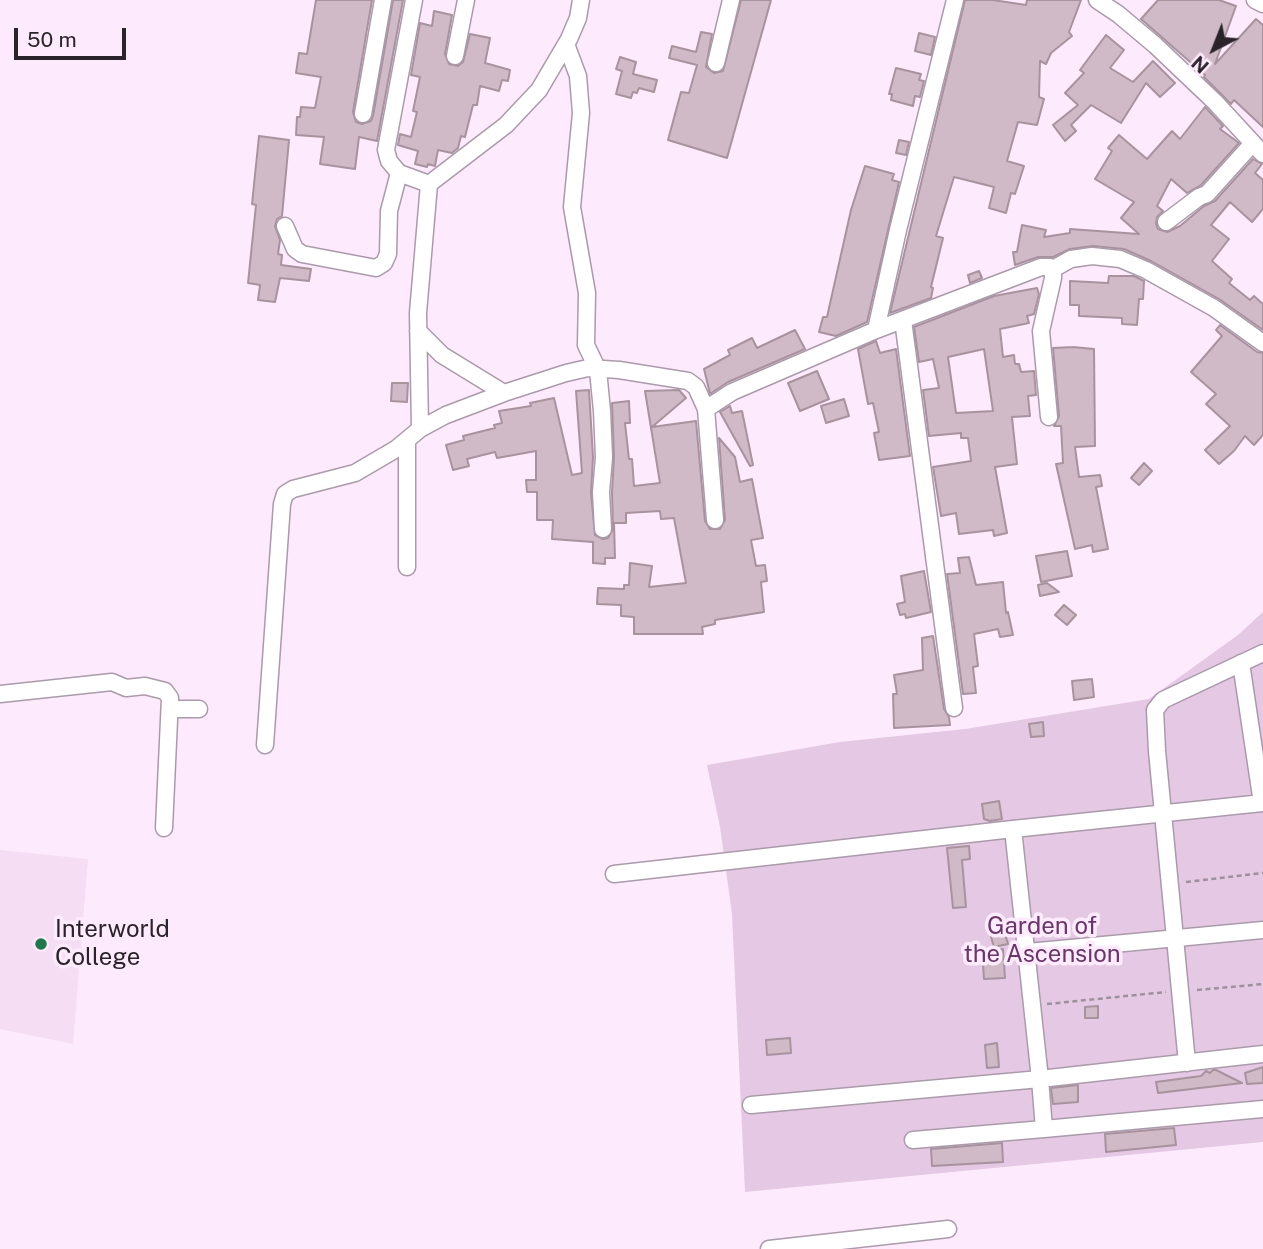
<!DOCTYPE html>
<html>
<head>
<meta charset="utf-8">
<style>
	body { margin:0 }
	#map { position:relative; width:1263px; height:1249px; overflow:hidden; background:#fdeafc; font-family:"Public Sans",sans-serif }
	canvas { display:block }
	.north { position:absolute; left:1179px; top:14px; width:70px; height:70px; -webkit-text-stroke:5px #fdeafc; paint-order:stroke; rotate:222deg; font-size:19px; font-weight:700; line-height:28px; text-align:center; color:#2a232a }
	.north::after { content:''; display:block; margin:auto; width:24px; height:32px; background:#2a232a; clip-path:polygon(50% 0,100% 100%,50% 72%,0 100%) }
	.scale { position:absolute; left:14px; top:28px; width:112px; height:32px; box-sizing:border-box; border:4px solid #2a232a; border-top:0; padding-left:9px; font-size:21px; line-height:24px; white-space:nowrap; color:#2a232a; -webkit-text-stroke:5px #fdeafc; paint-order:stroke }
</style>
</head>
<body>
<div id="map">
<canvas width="1263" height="1249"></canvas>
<div class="north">N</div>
<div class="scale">50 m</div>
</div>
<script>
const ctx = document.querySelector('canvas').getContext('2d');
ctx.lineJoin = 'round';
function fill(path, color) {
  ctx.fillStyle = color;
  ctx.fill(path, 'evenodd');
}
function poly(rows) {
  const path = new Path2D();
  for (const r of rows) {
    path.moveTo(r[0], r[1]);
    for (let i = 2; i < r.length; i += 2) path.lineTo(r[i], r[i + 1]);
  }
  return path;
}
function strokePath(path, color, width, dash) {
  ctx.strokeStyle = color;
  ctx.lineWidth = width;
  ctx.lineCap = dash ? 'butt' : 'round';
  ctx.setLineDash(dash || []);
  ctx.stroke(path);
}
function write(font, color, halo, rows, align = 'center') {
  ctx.font = font + ' "Public Sans",sans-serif';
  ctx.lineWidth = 7;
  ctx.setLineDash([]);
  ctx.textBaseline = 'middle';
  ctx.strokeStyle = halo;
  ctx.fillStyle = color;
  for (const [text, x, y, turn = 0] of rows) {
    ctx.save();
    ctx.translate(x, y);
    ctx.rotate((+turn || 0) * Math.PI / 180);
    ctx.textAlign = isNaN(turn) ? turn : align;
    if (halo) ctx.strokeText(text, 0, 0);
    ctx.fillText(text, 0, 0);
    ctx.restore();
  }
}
fill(poly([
	[0,850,88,859,73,1044,0,1029]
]), '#f5ddf4');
fill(poly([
	[1263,612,1263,1142,745,1192,732,914,720,827,707,765,840,742,965,729,1149,699,1238,635]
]), '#e5c9e4');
const building = poly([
	[316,0,372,0,353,112,356,122,362,124,371,121,373,116,393,0,403,0,377,141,359,137,355,169,320,164,324,137,296,135,297,117,300,117,301,107,315,108,321,77,296,73,299,53,307,54,316,0],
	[741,0,771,0,727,158,668,140,681,92,689,93,697,65,669,58,672,46,696,52,701,32,712,34,706,67,714,73,723,71,741,0],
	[965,0,993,0,1026,5,1027,0,1081,0,1069,32,1072,36,1051,53,1046,64,1040,61,1039,97,1044,99,1037,125,1018,122,1007,161,1024,166,1015,194,1011,193,1006,213,989,208,994,187,954,177,936,236,943,238,931,287,933,288,931,298,890,313,965,0],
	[1158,0,1219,0,1236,6,1215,64,1256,19,1263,25,1263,127,1234,100,1231,104,1204,77,1205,75,1141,19,1158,0],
	[434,11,452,15,445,54,449,64,458,66,463,62,470,34,490,38,485,63,510,70,508,81,502,80,499,91,480,86,477,105,473,105,465,137,461,136,458,148,452,153,438,150,435,166,428,164,427,167,415,164,418,151,398,145,400,134,411,137,417,112,413,111,420,77,411,75,420,23,432,26,434,11],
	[919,33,935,37,931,55,915,51,919,33],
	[1106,35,1124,50,1110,68,1133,82,1153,61,1175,83,1160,97,1146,83,1121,123,1091,105,1071,125,1076,131,1065,141,1053,125,1078,105,1065,93,1084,73,1080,70,1106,35],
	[620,57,636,62,633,74,657,80,654,92,639,88,637,93,633,92,631,98,616,94,622,71,616,69,620,57],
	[896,68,921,74,919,80,924,81,920,97,915,96,913,106,891,100,892,94,889,94,896,68],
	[1205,107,1223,126,1220,129,1239,143,1201,185,1187,193,1171,179,1157,206,1163,211,1157,217,1156,224,1158,229,1167,232,1180,226,1204,206,1215,201,1253,159,1262,164,1255,173,1263,180,1263,209,1252,222,1230,202,1211,225,1229,239,1212,261,1232,279,1229,283,1250,300,1254,296,1263,304,1263,330,1219,299,1151,261,1124,249,1093,246,1070,249,1053,257,1038,257,1015,265,1013,252,1017,252,1022,225,1046,230,1044,237,1070,233,1070,229,1139,234,1121,218,1134,202,1095,179,1112,151,1108,148,1119,135,1147,159,1172,131,1180,139,1205,107],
	[259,136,289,140,282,216,277,219,275,226,280,240,278,254,282,255,281,265,311,269,309,281,280,278,275,302,258,300,260,285,248,283,256,205,252,204,259,136],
	[899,140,909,142,906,155,896,153,899,140],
	[865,166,894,174,892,180,899,182,867,322,836,336,819,332,823,317,827,317,851,210,865,166],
	[979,271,982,278,970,283,968,275,979,271],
	[1109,276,1134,276,1144,281,1143,299,1139,299,1137,325,1122,324,1122,318,1079,316,1079,305,1070,305,1070,281,1108,283,1109,276],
	[1037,288,1039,294,1034,314,1027,316,1029,323,1000,329,1003,357,1014,355,1015,364,1019,364,1021,372,1034,371,1036,395,1028,396,1030,416,1012,417,1017,464,995,467,1007,533,994,536,993,530,959,534,956,513,941,516,933,467,971,461,968,438,961,438,961,433,929,436,923,390,939,388,933,359,919,362,914,327,994,296,1037,288],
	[984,349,993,411,956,413,948,357,984,349],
	[1220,325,1257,352,1263,353,1263,435,1254,445,1245,436,1234,451,1219,464,1205,450,1230,426,1206,404,1216,394,1191,372,1222,336,1216,330,1220,325],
	[795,330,805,349,728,382,710,394,704,369,730,355,728,350,752,338,757,348,795,330],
	[876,341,880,353,896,349,910,456,879,460,874,433,879,432,873,403,868,404,858,349,876,341],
	[1073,347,1094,349,1095,446,1075,447,1079,477,1100,475,1102,486,1096,487,1108,549,1093,552,1092,545,1075,549,1056,464,1063,463,1061,426,1054,426,1059,416,1053,348,1073,347],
	[817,371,829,399,800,411,788,383,817,371],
	[392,383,408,383,407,402,391,401,392,383],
	[589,390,593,457,591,493,595,535,603,539,608,538,613,529,612,492,614,457,612,403,629,401,630,423,625,423,629,459,632,459,634,486,660,483,645,391,679,390,686,398,652,427,696,421,705,521,710,529,720,529,725,520,719,438,735,457,740,482,752,479,763,538,751,540,756,566,765,565,767,581,761,582,764,612,715,620,715,624,702,627,703,634,634,634,634,617,621,616,621,605,597,604,598,588,624,589,624,585,629,585,630,563,652,566,649,587,686,583,674,518,661,519,660,511,626,513,626,523,614,523,615,558,605,558,605,564,593,563,593,542,552,539,553,520,537,520,537,492,527,492,526,480,536,480,536,451,497,458,495,452,467,459,469,466,453,470,446,445,464,440,463,436,495,428,494,425,502,423,499,411,531,406,530,403,554,398,572,475,582,473,576,391,589,390],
	[844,399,849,416,826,423,821,406,844,399],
	[730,406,732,413,742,411,753,465,750,466,720,412,730,406],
	[1144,463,1152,471,1139,485,1131,478,1144,463],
	[1067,551,1072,576,1041,582,1036,556,1067,551],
	[969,557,976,585,1003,582,1006,613,1008,612,1013,635,1000,637,998,629,974,634,978,666,973,667,976,693,963,694,947,574,960,573,958,558,969,557],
	[924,571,931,612,906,618,905,614,900,615,897,604,905,602,901,576,924,571],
	[1047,583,1059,592,1040,596,1038,585,1047,583],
	[1064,605,1076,615,1067,625,1055,615,1064,605],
	[933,636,944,709,949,717,950,725,894,728,893,694,897,694,894,675,923,670,922,638,933,636],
	[1092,679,1094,697,1074,700,1072,681,1092,679],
	[1043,722,1044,736,1031,737,1029,724,1043,722],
	[999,801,1002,819,990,821,984,819,982,804,999,801],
	[969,846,970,859,962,860,966,907,953,908,947,848,969,846],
	[1003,927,1008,944,994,947,989,930,1003,927],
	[1003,949,1005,978,984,979,982,950,1003,949],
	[1098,1006,1098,1018,1085,1018,1085,1007,1098,1006],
	[790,1038,791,1053,767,1055,766,1040,790,1038],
	[997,1043,999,1067,987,1068,985,1045,997,1043],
	[1263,1067,1263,1083,1247,1084,1245,1073,1263,1067],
	[1213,1070,1216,1070,1242,1083,1158,1093,1156,1082,1201,1076,1206,1071,1210,1073,1213,1070],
	[1078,1085,1078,1102,1053,1104,1051,1088,1078,1085],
	[1174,1128,1176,1145,1106,1152,1105,1134,1174,1128],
	[1002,1143,1003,1162,932,1166,931,1149,1002,1143]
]);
fill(building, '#d1bac7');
strokePath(building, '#a8929e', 2);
const minor = poly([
	[414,0,386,150,389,161,399,173,429,184],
	[1097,0,1118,14,1155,45,1215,102,1263,154],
	[1255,0,1263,4],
	[566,44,578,76,581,113,572,207,587,293,586,345,598,370,602,411,604,457,601,492,603,529],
	[455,56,466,0],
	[716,63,731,0],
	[363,114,383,0],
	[1166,222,1199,197,1207,194,1253,143],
	[285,226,295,249,302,254,376,268,384,263,388,254,389,211,399,173],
	[1053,269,1071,259,1092,256,1120,259,1146,270,1214,308,1263,343],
	[903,320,954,708],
	[876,330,1041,267,1050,267,1053,269,1053,278,1041,331,1049,417],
	[418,331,442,355,504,393],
	[420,429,418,313,429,184,506,125,539,90,569,39,578,18,581,0],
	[715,520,706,409,732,392,876,330,898,230,955,0],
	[407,567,407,442],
	[1241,663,1262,803],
	[0,694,112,682,126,688,145,686,165,691,170,698,164,828],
	[170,709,199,709],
	[265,745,282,504,285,494,293,489,355,473,396,449,420,429,446,415,504,393,566,373,588,368,619,370,688,381,696,387,706,409],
	[1263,803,1013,829,1040,1079,1263,1054],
	[614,874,1013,829],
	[1028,952,1263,930],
	[1187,1063,1157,751,1155,710,1163,700,1263,653],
	[751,1105,1040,1079,1044,1129,1263,1109],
	[913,1140,1044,1129],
	[769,1249,948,1229]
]);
strokePath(minor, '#ab9aab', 19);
strokePath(poly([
	[1186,882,1263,873],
	[1197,990,1263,984],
	[1047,1004,1166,992]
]), '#9e919e', 2.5, [5, 3.5]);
strokePath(minor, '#fff', 16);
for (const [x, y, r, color] of [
	[41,944,7,"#21774a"]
]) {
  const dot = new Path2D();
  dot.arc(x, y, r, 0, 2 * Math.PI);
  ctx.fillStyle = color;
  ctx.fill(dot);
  strokePath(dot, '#fdeafc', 2.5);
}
write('24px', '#683668', '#fdeafc', [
	["Garden of",1042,927],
	["the Ascension",1042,955]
]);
write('24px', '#2a232a', '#fdeafc', [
	["Interworld",55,930],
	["College",55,958]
], 'left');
</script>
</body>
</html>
